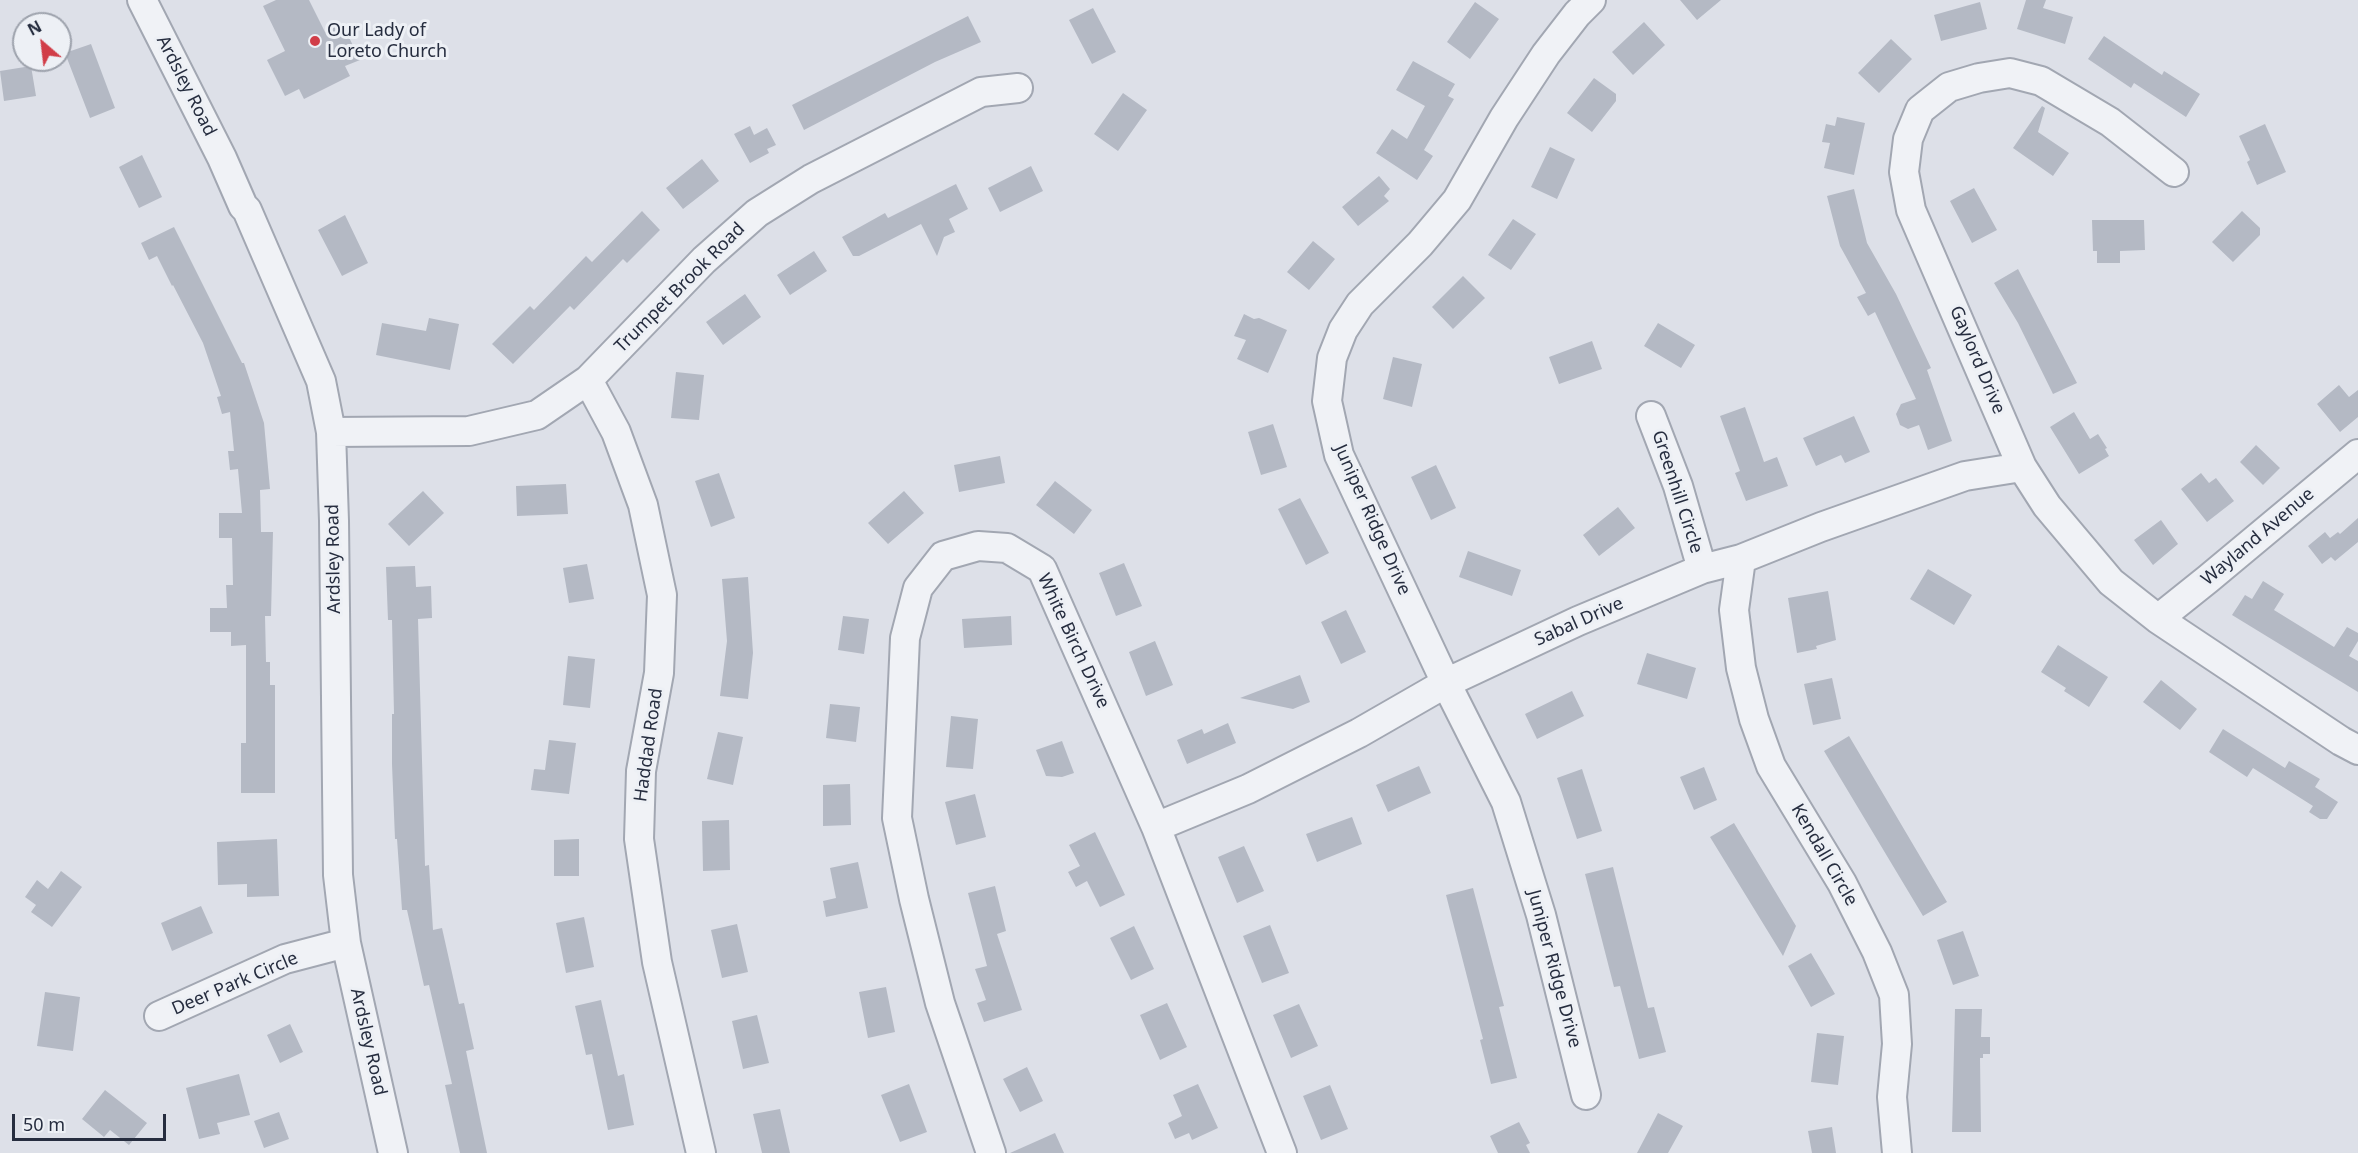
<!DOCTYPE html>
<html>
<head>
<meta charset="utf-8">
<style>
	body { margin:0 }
	#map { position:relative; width:2358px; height:1153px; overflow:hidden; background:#dde0e8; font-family:"Noto Sans",sans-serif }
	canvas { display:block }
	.north { position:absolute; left:12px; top:12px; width:60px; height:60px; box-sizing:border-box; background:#edf0f5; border:2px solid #9da2ac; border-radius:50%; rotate:332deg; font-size:16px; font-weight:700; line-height:24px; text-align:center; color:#262d3f }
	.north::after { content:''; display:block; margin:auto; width:21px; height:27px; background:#d13d48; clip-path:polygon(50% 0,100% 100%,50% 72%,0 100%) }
	.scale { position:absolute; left:12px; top:1114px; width:154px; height:27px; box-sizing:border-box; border:3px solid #262d3f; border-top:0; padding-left:8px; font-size:18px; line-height:21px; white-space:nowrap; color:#262d3f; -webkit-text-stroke:4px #edf0f5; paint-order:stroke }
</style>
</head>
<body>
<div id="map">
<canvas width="2358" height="1153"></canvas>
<div class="north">N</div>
<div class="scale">50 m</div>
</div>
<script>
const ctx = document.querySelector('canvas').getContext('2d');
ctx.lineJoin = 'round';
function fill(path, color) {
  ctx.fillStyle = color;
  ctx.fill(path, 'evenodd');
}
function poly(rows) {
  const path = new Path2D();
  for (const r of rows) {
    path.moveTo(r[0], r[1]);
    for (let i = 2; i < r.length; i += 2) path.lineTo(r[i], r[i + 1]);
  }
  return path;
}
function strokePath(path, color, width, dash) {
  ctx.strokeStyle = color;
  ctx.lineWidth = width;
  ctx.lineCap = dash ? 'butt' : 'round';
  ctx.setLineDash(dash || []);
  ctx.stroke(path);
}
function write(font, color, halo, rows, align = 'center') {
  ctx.font = font + ' "Noto Sans",sans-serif';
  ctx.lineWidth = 6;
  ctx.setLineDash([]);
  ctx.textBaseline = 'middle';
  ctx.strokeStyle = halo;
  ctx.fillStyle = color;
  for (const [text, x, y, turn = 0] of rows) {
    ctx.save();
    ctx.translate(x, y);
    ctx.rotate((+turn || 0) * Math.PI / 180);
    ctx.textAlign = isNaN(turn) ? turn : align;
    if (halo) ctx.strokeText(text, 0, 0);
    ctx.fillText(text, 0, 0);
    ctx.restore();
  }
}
fill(poly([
	[276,0,309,0,325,32,342,23,360,60,345,66,350,76,304,99,299,89,285,96,267,60,285,51,263,6],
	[1680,0,1721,0,1697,20],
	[2026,0,2046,0,2043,8,2073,17,2065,44,2017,29],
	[1475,2,1499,19,1470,59,1447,42],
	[1980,2,1987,29,1941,41,1934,15],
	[1093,8,1116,52,1092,64,1069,20],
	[968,16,981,42,935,62,804,130,792,105],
	[1644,22,1665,45,1633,75,1612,52],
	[2104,36,2162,75,2164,71,2200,94,2186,117,2134,83,2131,88,2088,59],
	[1891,39,1912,59,1879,93,1858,73],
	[91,44,115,108,90,118,65,53],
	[1413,61,1455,84,1448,96,1454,99,1424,150,1433,156,1417,180,1376,153,1392,129,1407,139,1425,106,1396,90],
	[31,66,36,96,4,101,0,71],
	[1594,78,1616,94,1616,101,1592,132,1567,113],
	[1123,93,1147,110,1118,151,1094,134],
	[2042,106,2045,108,2038,132,2069,153,2053,176,2013,148],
	[1837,117,1865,123,1854,175,1824,168,1830,143,1822,142,1826,124,1835,126],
	[2265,124,2286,172,2257,185,2247,162,2250,160,2239,136],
	[750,126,754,135,767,128,776,145,767,149,769,153,750,163,734,134],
	[1550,147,1575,159,1557,199,1531,187],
	[142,155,162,197,139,208,119,167],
	[702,159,719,181,683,209,666,188],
	[1031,166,1043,191,1000,212,988,188],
	[1379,176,1390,189,1384,196,1389,201,1358,226,1342,207],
	[956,184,968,209,949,219,955,232,944,237,937,256,921,224,859,256,853,256,842,237,885,213,888,218],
	[1974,188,1997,230,1972,243,1950,201],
	[1854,189,1867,243,1896,294,1931,368,1927,370,1952,441,1928,450,1919,425,1908,429,1900,425,1896,414,1901,404,1916,399,1875,312,1868,316,1857,297,1866,293,1840,246,1827,196],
	[642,211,660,230,627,263,623,259,574,310,570,306,513,364,492,344,530,306,534,310,586,256,592,262],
	[2242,211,2260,228,2260,235,2233,262,2212,242],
	[345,215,368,263,342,276,318,230],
	[1513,219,1536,234,1511,270,1488,255],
	[2092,220,2144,220,2145,250,2120,251,2120,263,2097,263,2097,251,2093,251],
	[174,227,242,363,244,363,264,423,270,489,260,490,261,532,273,532,271,616,265,616,266,662,270,662,270,685,275,685,275,793,241,793,241,743,246,743,246,645,231,646,231,632,210,632,210,608,227,608,226,585,233,585,232,538,219,538,219,513,242,513,238,469,230,470,228,451,234,451,230,412,222,414,217,397,221,396,203,343,173,285,172,286,157,256,149,260,141,243],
	[1313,241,1335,259,1309,290,1287,272],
	[814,251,827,271,790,295,777,275],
	[2018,269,2077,383,2053,394,2018,323,1994,283],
	[1463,276,1485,298,1453,329,1432,307],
	[745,294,761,317,723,345,706,322],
	[1244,314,1254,319,1259,318,1287,330,1268,373,1237,359,1246,340,1234,336],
	[429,318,459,324,450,370,376,355,382,323,426,331],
	[1658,323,1695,345,1681,368,1644,346],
	[1592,341,1602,369,1559,384,1549,357],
	[1393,357,1422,364,1412,407,1383,399],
	[676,372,704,375,699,420,671,418],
	[2339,385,2349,397,2358,390,2358,417,2340,432,2317,404],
	[1745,407,1764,462,1777,457,1788,486,1746,501,1735,473,1740,471,1720,416],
	[2074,412,2090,439,2098,434,2107,448,2105,449,2109,456,2079,474,2050,427],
	[1854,416,1870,452,1845,463,1841,455,1816,466,1803,438],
	[1273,424,1287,467,1261,475,1248,432],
	[2256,445,2280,468,2263,485,2240,462],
	[1000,456,1005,483,959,492,954,465],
	[1436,465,1456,508,1431,520,1411,477],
	[719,473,735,518,711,527,695,481],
	[2201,473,2209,483,2216,478,2234,501,2207,522,2181,489],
	[1055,481,1092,510,1074,534,1036,505],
	[566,484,568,514,517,516,516,486],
	[423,491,444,513,409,546,388,524],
	[904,491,924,513,888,544,868,523],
	[1300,498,1329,553,1306,565,1278,509],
	[1618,507,1635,528,1599,556,1583,535],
	[2358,518,2358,542,2335,561,2331,557,2322,564,2308,546,2325,532,2330,538,2338,532,2340,534],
	[2161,520,2178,544,2153,565,2134,540],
	[1468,551,1521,570,1512,596,1459,577],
	[1124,563,1142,606,1116,616,1099,573],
	[587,564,594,599,569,603,563,568],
	[415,566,416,587,431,586,432,618,418,619,425,866,429,865,433,930,442,928,459,1004,464,1003,474,1049,466,1051,487,1153,460,1153,445,1085,452,1084,429,985,424,986,407,910,402,910,397,839,395,839,392,764,392,714,394,714,392,620,388,620,386,567],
	[1928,569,1972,595,1954,625,1910,599],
	[748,577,753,653,748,699,720,696,727,641,722,579],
	[2263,581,2284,594,2274,610,2334,647,2347,627,2358,633,2358,641,2349,656,2358,661,2358,692,2232,615,2245,595,2252,599],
	[1828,591,1836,640,1816,646,1817,649,1797,653,1788,598],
	[1346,610,1366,652,1341,664,1321,622],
	[843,616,869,619,864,654,838,650],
	[1011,616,1012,645,964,648,962,619],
	[1155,641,1173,685,1146,696,1129,652],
	[2058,645,2108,677,2089,707,2064,691,2066,688,2041,672],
	[1647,653,1696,668,1687,699,1637,684],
	[568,656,595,659,590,708,563,705],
	[1300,675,1310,702,1293,709,1240,698],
	[1832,678,1841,719,1813,725,1804,684],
	[2161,680,2197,709,2180,730,2143,702],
	[1572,691,1584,716,1537,739,1525,714],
	[830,704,860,707,856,742,826,738],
	[951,716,978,719,973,769,946,767],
	[1228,723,1236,743,1187,764,1177,740,1202,729,1204,734],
	[2223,729,2285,768,2289,761,2320,779,2315,787,2338,802,2327,819,2320,819,2309,812,2313,806,2253,768,2247,777,2209,752],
	[718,732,743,737,733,785,707,779],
	[1849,736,1947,902,1923,916,1824,751],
	[549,740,576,743,569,794,531,790,534,769,545,770],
	[1062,741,1074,773,1062,777,1046,776,1036,750],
	[1419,766,1431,793,1388,812,1376,785],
	[1704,767,1717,800,1694,810,1680,777],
	[1582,769,1602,831,1577,839,1557,778],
	[850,784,851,825,823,826,823,785],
	[975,794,986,837,956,845,945,802],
	[1352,817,1362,844,1317,862,1306,834],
	[729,820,730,870,703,871,702,821],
	[1734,823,1796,926,1783,956,1710,837],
	[1095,832,1125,895,1100,907,1087,881,1076,887,1068,872,1080,866,1069,845],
	[277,839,279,896,247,897,247,884,218,885,217,842],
	[579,839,579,876,554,876,554,840],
	[1244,846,1264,891,1237,903,1218,857],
	[858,862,868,908,826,917,823,901,836,898,830,868],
	[1613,867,1648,1008,1654,1007,1666,1052,1639,1059,1620,986,1614,987,1585,874],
	[61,871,82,887,52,927,31,912,36,905,25,897,37,880,48,889],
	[995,886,1006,931,997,934,1022,1010,984,1022,977,1003,986,1000,975,969,987,966,968,893],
	[1473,888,1504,1006,1499,1007,1517,1078,1491,1084,1480,1040,1483,1039,1446,895],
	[201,906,213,933,172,951,161,923],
	[584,917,594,967,566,973,556,923],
	[737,924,748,972,722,978,711,930],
	[1270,925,1289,973,1262,983,1243,936],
	[1134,926,1154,969,1131,980,1110,938],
	[1963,931,1979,976,1953,985,1937,940],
	[1811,953,1835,994,1811,1007,1788,966],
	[886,987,895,1032,868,1038,859,992],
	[45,992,80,997,73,1051,37,1046],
	[601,1000,618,1076,624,1074,634,1125,608,1130,592,1054,586,1055,575,1006],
	[1167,1003,1187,1047,1160,1060,1140,1015],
	[1299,1004,1318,1046,1291,1058,1273,1015],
	[1955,1009,1982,1009,1981,1037,1990,1037,1990,1054,1983,1054,1983,1058,1980,1058,1981,1132,1952,1132],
	[757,1015,769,1063,743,1069,732,1021],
	[290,1024,303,1052,280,1063,267,1035],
	[1817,1033,1844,1036,1838,1085,1811,1082],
	[1027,1067,1043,1101,1020,1112,1003,1079],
	[239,1074,250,1115,217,1123,220,1134,199,1139,186,1088],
	[909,1084,927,1132,900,1142,881,1095],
	[1198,1084,1218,1128,1192,1140,1189,1133,1175,1139,1168,1123,1182,1116,1173,1095],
	[1330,1085,1348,1129,1321,1140,1303,1096],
	[105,1090,147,1123,129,1145,110,1130,104,1137,82,1119],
	[780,1109,790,1153,762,1153,753,1114],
	[279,1112,289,1139,264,1148,254,1121],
	[1658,1113,1683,1126,1668,1153,1637,1153],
	[1519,1122,1530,1143,1526,1145,1530,1153,1498,1153,1490,1136],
	[1832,1127,1836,1153,1812,1153,1808,1131],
	[1055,1133,1064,1153,1010,1153]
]), '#b4b9c4');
const minor = poly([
	[142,0,222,158,243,206,247,210,321,381,331,432,334,521,338,875,346,943,393,1153],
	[2174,172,2110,122,2041,81,2010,73,1979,78,1949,87,1920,110,1908,139,1904,172,1911,210,2022,467,2047,506,2111,582,2158,619,2341,741,2358,750],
	[588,380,616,432,643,505,662,595,659,673,641,771,639,839,657,962,701,1153],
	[1651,416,1678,486,1702,569],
	[331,432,469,431,537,415,588,380,704,260,757,213,811,179,981,92,1018,88],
	[1741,559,1734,610,1741,668,1754,719,1771,766,1842,883,1877,952,1894,995,1897,1044,1892,1097,1897,1153],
	[2158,619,2208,579,2358,454],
	[1156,827,1248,789,1359,733,1446,683,1578,621,1702,569,1741,559,1821,527,1965,476,2022,467],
	[159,1016,285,959,346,943],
	[1586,1095,1541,915,1506,802,1446,683,1339,455,1327,401,1332,358,1343,330,1360,304,1420,244,1457,200,1504,118,1546,54,1577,14,1591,0],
	[991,1153,940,1003,914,899,897,818,905,638,918,588,943,556,978,546,1007,548,1042,569,1156,827,1282,1153]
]);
strokePath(minor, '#a2a7b2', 32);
strokePath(minor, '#f0f2f6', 28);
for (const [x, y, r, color] of [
	[315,41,6,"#d13d48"]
]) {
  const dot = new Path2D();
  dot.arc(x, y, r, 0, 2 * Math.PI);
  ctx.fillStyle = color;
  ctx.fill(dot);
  strokePath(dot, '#edf0f5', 2);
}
write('18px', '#262d3f', '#edf0f5', [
	["Our Lady of",327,31],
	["Loreto Church",327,52]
], 'left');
write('18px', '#262d3f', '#edf0f5', [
	["Ardsley Road",186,86,63],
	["Trumpet Brook Road",680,288,-45],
	["Gaylord Drive",1977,360,67],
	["Greenhill Circle",1677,492,72],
	["Juniper Ridge Drive",1372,520,66],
	["Wayland Avenue",2258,537,-40],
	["Ardsley Road",334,559,-91],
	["Sabal Drive",1579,622,-24],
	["White Birch Drive",1073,641,65],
	["Haddad Road",649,745,-82],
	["Kendall Circle",1824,855,60],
	["Juniper Ridge Drive",1554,969,75],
	["Deer Park Circle",235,984,-23],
	["Ardsley Road",368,1042,77]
]);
</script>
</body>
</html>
